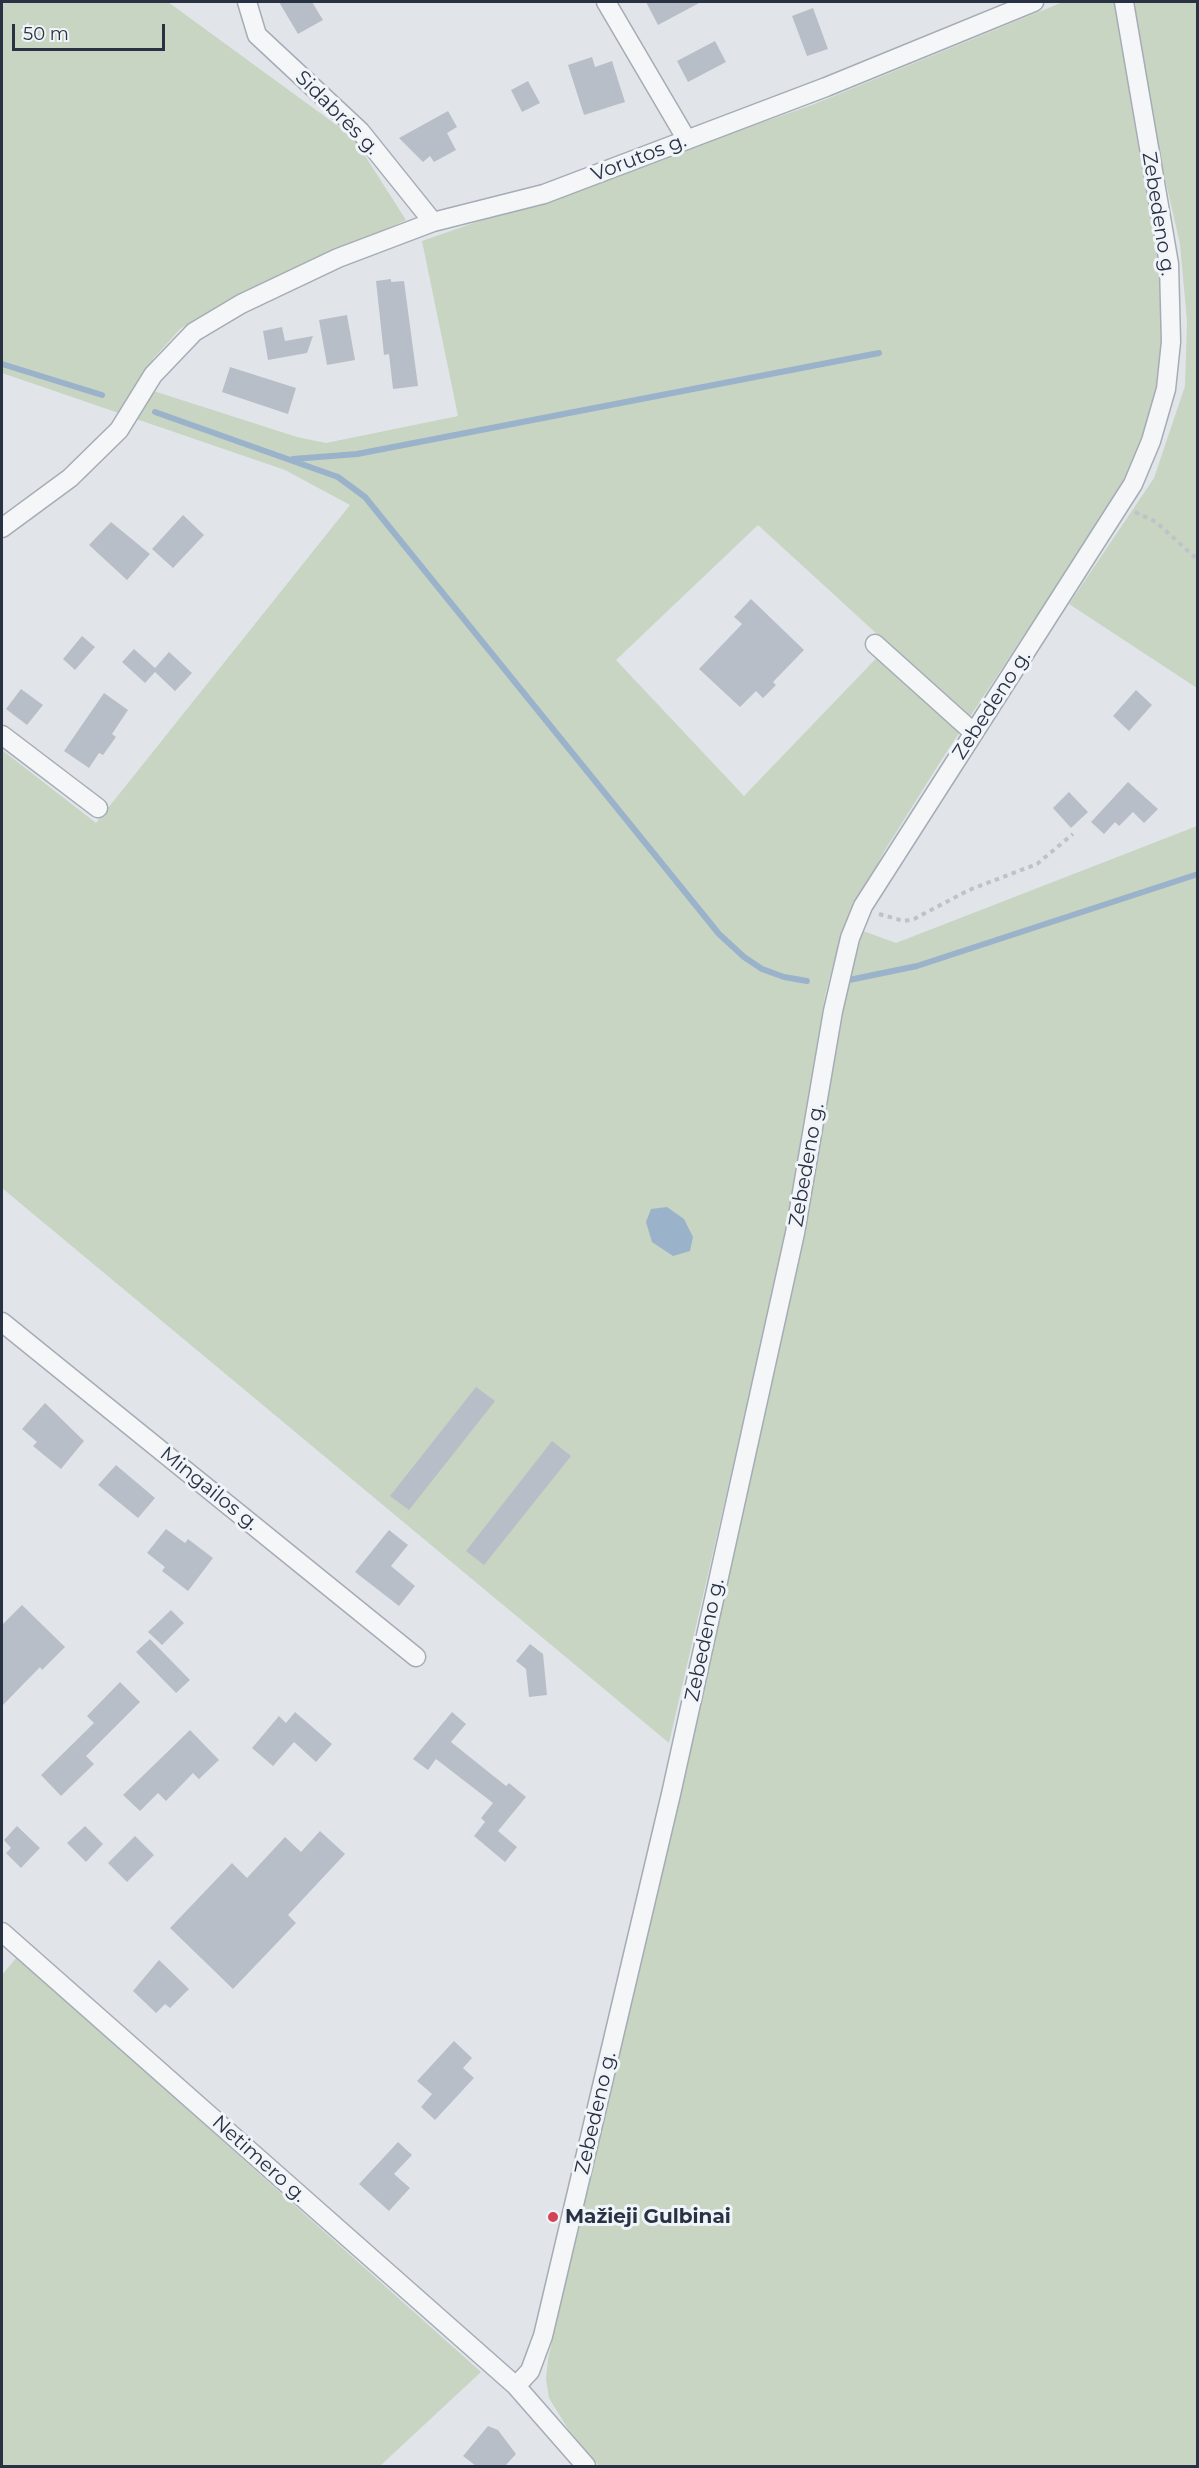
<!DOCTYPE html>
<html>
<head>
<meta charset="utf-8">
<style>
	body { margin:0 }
	#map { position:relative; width:1199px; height:2468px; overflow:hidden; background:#e1e5ea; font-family:Montserrat,sans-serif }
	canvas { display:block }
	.frame { position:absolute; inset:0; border:3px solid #293243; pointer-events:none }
	.scale { position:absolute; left:12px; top:24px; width:153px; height:27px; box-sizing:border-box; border:3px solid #293243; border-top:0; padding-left:8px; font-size:18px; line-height:21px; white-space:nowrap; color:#293243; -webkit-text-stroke:4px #f1f4f8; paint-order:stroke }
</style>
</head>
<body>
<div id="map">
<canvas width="1199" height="2468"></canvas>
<div class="frame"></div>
<div class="scale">50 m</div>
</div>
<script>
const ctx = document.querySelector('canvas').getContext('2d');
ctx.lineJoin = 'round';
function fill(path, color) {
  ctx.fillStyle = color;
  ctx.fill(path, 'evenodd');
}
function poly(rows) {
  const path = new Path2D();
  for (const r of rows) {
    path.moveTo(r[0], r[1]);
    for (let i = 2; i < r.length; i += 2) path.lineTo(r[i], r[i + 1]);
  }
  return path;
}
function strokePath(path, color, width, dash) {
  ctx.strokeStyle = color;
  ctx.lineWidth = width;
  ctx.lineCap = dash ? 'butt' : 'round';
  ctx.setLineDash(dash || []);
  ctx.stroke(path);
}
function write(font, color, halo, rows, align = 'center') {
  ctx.font = font + ' Montserrat,sans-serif';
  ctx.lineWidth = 6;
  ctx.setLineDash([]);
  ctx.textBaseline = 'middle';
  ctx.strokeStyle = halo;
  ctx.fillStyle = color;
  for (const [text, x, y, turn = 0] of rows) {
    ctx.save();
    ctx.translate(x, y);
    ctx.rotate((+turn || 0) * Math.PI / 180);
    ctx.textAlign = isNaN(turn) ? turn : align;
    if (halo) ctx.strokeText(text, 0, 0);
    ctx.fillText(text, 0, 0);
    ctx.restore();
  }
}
fill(poly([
	[2,2,168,2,353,137,406,220,211,310,180,329,153,359,138,386,297,437,326,443,458,416,422,241,812,105,1063,2,1114,2,1161,280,1162,360,1156,404,1145,443,1125,482,942,759,885,850,854,909,833,965,825,996,791,1208,774,1288,669,1743,2,1188,2,750,96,823,350,505,285,470,2,373],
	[758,525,889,645,744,796,616,660],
	[1135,2,1197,2,1197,688,1069,604,1154,478,1185,386,1187,321,1180,244,1137,56],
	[1197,826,1197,2466,599,2466,568,2429,549,2398,546,2379,548,2359,797,1267,849,980,863,931,896,943],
	[17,1957,481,2372,380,2466,2,2466,2,1975]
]), '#c7d5c2');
fill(poly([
	[667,1207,684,1219,693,1237,690,1251,673,1256,652,1242,646,1222,651,1209]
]), '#9bb2cb');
strokePath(poly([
	[2,364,102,395],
	[155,412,338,477,365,497,719,934,744,957,762,969,784,977,807,981],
	[293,459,357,454,879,353],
	[849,980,917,966,1198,874]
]), '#9bb2cb', 6);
fill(poly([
	[279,2,312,2,323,20,298,34],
	[646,2,701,2,658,25],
	[813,8,828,49,807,56,792,16],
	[715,41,726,62,688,82,677,61],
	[592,57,595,67,612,61,625,102,584,115,568,65],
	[528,81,540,103,522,112,511,90],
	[448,111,457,127,447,133,456,150,434,162,430,156,423,162,399,138],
	[391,279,391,282,404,281,418,386,393,389,389,354,384,355,376,281],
	[347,315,355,360,327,365,319,320],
	[282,327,285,341,313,336,307,353,268,360,263,331],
	[230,367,296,388,288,414,222,392],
	[183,515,204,535,173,568,152,549],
	[111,522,150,554,127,580,89,545],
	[751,599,804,650,773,682,776,685,763,698,756,691,740,707,699,669,742,624,734,617],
	[82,636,95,647,75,670,63,659],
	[134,649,155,668,169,652,192,673,175,691,155,672,145,683,122,662],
	[21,689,43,705,27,725,6,709],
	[1136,690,1152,705,1129,731,1113,716],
	[104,693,128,710,112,734,116,737,103,755,99,753,89,768,64,751],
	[1128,782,1158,809,1144,823,1133,812,1119,826,1115,822,1104,834,1091,822],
	[1069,792,1088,812,1071,828,1053,808],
	[476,1387,495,1401,409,1510,390,1496],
	[45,1403,84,1441,61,1469,33,1446,37,1442,22,1429],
	[552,1441,571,1456,484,1565,466,1551],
	[116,1465,155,1498,138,1518,98,1485],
	[166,1529,185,1543,188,1539,213,1558,188,1591,162,1571,165,1567,147,1553],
	[389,1530,408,1545,391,1566,415,1586,399,1606,355,1572],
	[22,1605,65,1647,42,1670,40,1667,2,1706,2,1625],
	[171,1610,184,1623,162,1645,148,1632],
	[150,1639,190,1680,176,1693,136,1652],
	[530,1644,543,1654,547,1695,529,1697,526,1669,516,1661],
	[120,1682,140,1702,86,1756,94,1764,61,1796,41,1775,94,1723,87,1716],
	[295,1712,332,1744,316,1762,294,1742,273,1766,252,1748,279,1716,286,1723],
	[452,1712,466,1724,451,1742,506,1786,509,1783,526,1797,498,1831,517,1847,505,1862,474,1836,485,1822,481,1818,493,1803,436,1759,428,1770,413,1759],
	[190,1730,219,1760,199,1779,193,1773,166,1801,158,1793,140,1811,123,1795],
	[17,1826,40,1848,21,1868,6,1853,11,1848,4,1840],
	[85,1826,103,1844,86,1862,67,1843],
	[320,1831,345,1854,288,1915,296,1923,233,1989,170,1928,232,1863,247,1878,285,1837,301,1852],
	[135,1836,154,1855,127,1882,108,1863],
	[159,1960,189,1989,170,2008,165,2004,156,2013,133,1991],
	[454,2041,472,2058,463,2068,474,2078,435,2120,421,2107,432,2094,417,2081],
	[398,2142,412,2155,394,2174,410,2188,389,2211,359,2184],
	[488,2426,498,2430,516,2454,505,2466,476,2466,463,2456]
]), '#b8bec8');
const street = poly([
	[247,2,257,35,360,131,433,222],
	[606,2,687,140],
	[2,528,70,478,119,430,153,375,194,332,241,304,338,258,433,222,544,194,826,87,1034,2],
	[875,644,974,733],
	[2,735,98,808],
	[2,1322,416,1657],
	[2,1932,516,2386,586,2466],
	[516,2386,530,2371,543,2336,671,1794,795,1233,833,1011,850,938,863,906,1133,484,1151,441,1166,389,1171,342,1169,264,1124,2]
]);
strokePath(street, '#a6acb5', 21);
strokePath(poly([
	[1135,512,1156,522,1198,560],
	[879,914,904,921,914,919,969,890,1037,864,1073,834]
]), '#bfc3c9', 4, [4.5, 4.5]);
strokePath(street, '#f4f6f8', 18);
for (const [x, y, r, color] of [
	[553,2217,6,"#d34358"]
]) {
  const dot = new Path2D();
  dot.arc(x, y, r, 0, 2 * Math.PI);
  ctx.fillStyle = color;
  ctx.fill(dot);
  strokePath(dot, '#f1f4f8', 2);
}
write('20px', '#293243', '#f1f4f8', [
	["Sidabrės g.",337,113,45],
	["Vorutos g.",639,158,-21],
	["Zebedeno g.",1158,214,81],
	["Zebedeno g.",992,705,-57],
	["Zebedeno g.",807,1165,-80],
	["Mingailos g.",209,1489,39],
	["Zebedeno g.",705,1640,-78],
	["Zebedeno g.",596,2113,-77],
	["Netimero g.",259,2159,42]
]);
write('bold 20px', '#293243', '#f1f4f8', [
	["Mažieji Gulbinai",565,2217]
], 'left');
</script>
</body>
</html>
